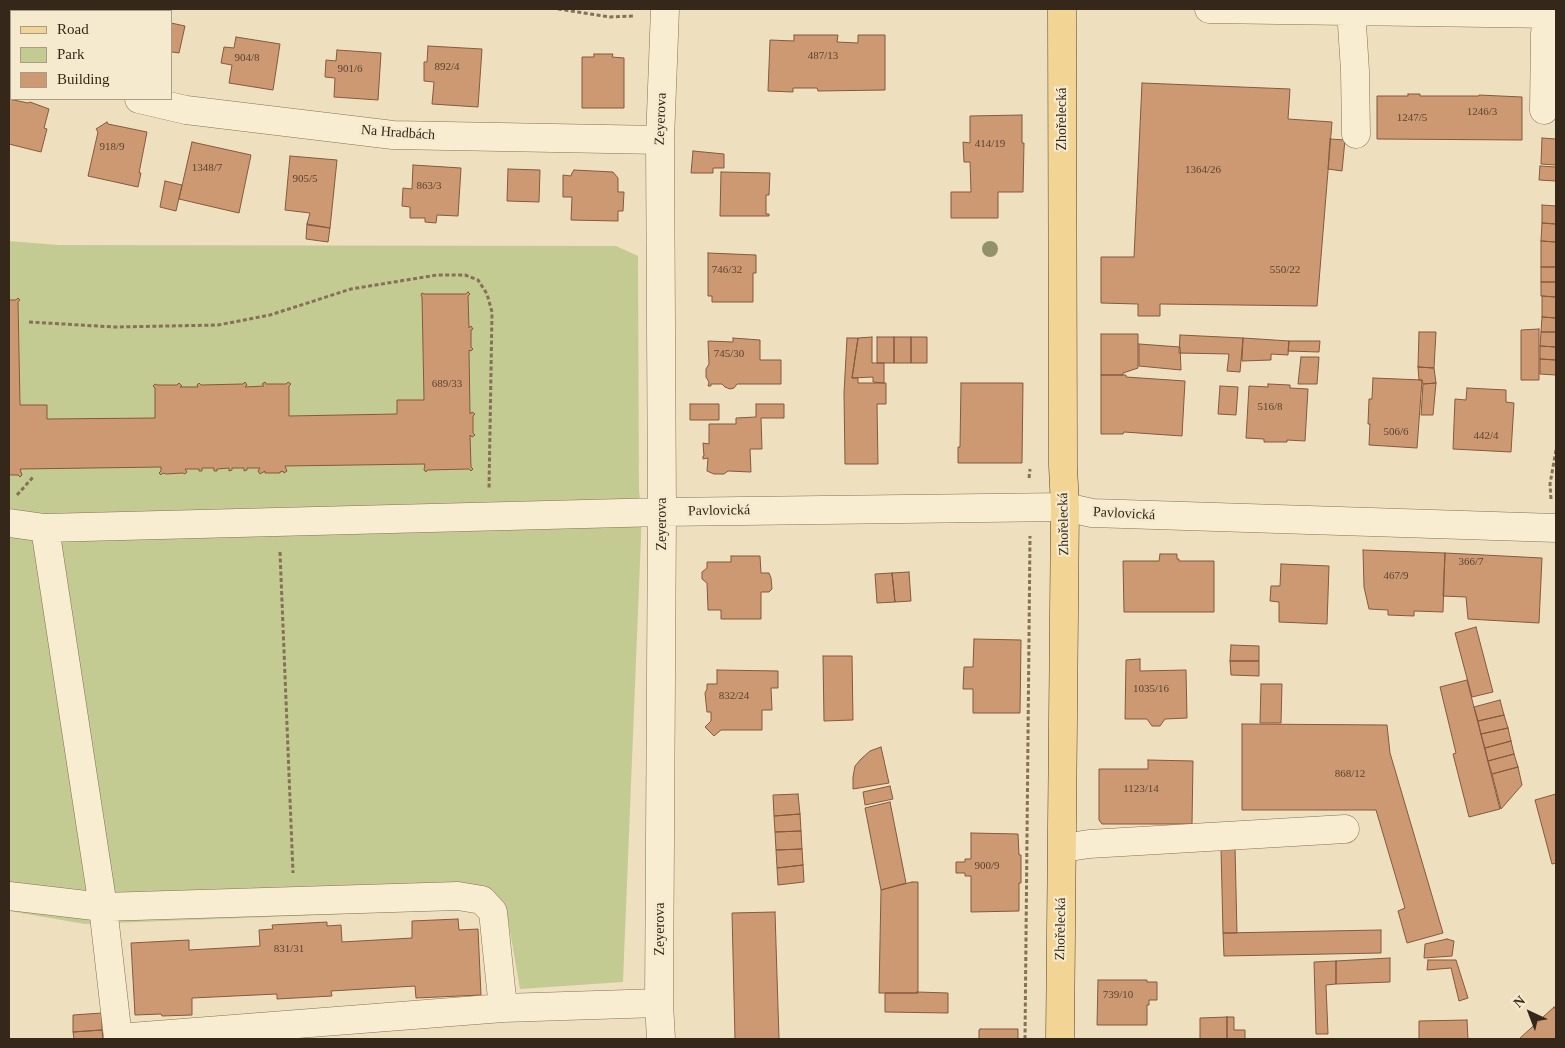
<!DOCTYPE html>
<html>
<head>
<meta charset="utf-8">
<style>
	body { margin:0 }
	#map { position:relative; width:1565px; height:1048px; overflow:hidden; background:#eee0be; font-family:Georgia,serif }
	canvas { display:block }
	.frame { position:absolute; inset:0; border:10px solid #35281b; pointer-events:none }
	.legend { position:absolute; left:10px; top:10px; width:162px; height:90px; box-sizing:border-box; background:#f5eacd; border:1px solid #a89c86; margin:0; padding:6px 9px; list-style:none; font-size:15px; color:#35281b }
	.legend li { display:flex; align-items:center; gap:10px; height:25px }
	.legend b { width:25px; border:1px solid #a89c86 }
	.north { position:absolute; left:1505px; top:988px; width:50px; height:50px; -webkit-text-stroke:4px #f5eacd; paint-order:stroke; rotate:317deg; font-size:14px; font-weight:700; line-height:20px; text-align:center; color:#35281b }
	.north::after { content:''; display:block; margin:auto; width:18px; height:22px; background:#35281b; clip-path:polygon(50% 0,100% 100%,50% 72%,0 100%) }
</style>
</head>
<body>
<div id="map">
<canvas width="1565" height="1048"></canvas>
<div class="frame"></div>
<ul class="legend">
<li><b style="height:6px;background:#f2d594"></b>Road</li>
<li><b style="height:14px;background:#c4cb92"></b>Park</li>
<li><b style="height:14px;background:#cc9973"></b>Building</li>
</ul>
<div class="north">N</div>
</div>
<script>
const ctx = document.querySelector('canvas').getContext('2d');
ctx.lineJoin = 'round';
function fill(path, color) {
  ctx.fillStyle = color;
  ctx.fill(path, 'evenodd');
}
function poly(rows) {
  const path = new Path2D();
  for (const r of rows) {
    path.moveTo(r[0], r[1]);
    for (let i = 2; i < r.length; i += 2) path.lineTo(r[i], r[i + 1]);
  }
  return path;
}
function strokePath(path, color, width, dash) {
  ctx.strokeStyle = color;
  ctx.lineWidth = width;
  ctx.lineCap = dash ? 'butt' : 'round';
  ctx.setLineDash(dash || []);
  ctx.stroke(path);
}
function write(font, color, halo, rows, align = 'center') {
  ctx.font = font + ' Georgia,serif';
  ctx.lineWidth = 4.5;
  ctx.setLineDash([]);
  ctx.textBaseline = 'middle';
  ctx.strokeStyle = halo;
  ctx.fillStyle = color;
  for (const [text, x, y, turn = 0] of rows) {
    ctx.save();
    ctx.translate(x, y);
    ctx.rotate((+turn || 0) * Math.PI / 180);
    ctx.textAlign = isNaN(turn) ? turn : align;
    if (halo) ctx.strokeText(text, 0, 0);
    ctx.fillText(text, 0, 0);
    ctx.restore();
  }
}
fill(poly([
	[9,241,59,245,616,246,638,256,639,491,642,513,623,982,520,989,506,908,85,924,9,911]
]), '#c4cb92');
const building = poly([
	[33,9,84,9,84,11,35,11,32,10,33,9],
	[171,23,185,26,179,53,172,52,171,53,171,23],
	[794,35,838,35,837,42,858,43,858,35,885,35,885,90,818,91,817,88,793,88,793,92,768,91,770,40,794,41,794,35],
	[236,37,280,44,273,90,229,83,232,65,221,63,224,47,234,48,236,37],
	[428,46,482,49,478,107,432,104,434,82,424,81,424,62,427,62,428,46],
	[337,50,381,53,378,100,334,97,335,78,325,77,326,60,336,61,337,50],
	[594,54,613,54,612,57,624,58,624,108,582,108,582,57,594,57,594,54],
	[1142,83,1290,89,1288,119,1332,122,1317,306,1160,304,1160,316,1138,316,1138,304,1101,303,1101,257,1134,257,1142,83],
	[1408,94,1420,94,1420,96,1479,96,1479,95,1522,97,1522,140,1377,139,1377,96,1408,96,1408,94],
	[9,99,28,103,30,102,49,109,44,128,47,129,41,152,9,144,9,99],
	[1022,115,1022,143,1024,143,1023,192,998,192,998,218,951,218,951,192,971,192,970,162,964,162,963,142,970,143,970,116,1022,115],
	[107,122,108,124,147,132,139,173,141,173,138,187,88,176,98,132,96,129,107,122],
	[1542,138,1556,139,1556,165,1541,164,1542,138],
	[1330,139,1345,140,1342,171,1328,169,1330,139],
	[192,142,251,155,239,213,179,199,192,142],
	[693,151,724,154,724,168,713,168,713,173,691,173,693,151],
	[290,156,337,160,330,228,308,225,307,224,310,213,285,210,290,156],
	[413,165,461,168,458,216,437,215,436,223,425,222,425,218,410,218,410,207,402,206,403,188,412,189,413,165],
	[1540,166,1556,167,1556,181,1539,180,1540,166],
	[508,169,540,170,539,202,507,201,508,169],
	[574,170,613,172,618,178,618,192,624,192,623,211,618,211,618,221,571,220,572,197,563,197,563,175,571,176,572,173,574,170],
	[721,172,770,173,769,195,766,195,766,214,769,214,769,216,720,216,721,172],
	[165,181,182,185,176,211,160,207,165,181],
	[1542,205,1556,206,1556,224,1542,223,1542,205],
	[1542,223,1556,224,1556,242,1541,241,1542,223],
	[307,224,330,228,328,242,306,239,307,224],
	[1541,241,1556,242,1556,267,1541,267,1541,241],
	[708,253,756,255,756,273,753,273,753,302,712,302,712,296,708,296,708,253],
	[1541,267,1556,267,1556,282,1541,282,1541,267],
	[1541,282,1556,282,1556,297,1541,296,1541,282],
	[468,292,470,294,468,296,469,328,471,326,473,329,471,330,471,347,473,349,471,351,469,350,470,414,472,412,475,414,473,416,473,433,475,435,472,437,470,435,471,467,473,469,471,471,469,469,427,470,426,472,424,470,425,464,285,466,287,471,284,473,283,471,280,472,280,473,265,473,265,471,260,474,258,471,260,468,247,468,247,470,244,471,244,468,232,468,232,470,229,471,229,468,217,469,217,471,214,471,214,468,202,468,202,471,199,471,199,469,185,469,187,472,185,474,183,473,166,474,163,473,161,475,159,473,161,471,161,467,20,469,22,475,20,477,18,475,9,475,9,300,16,300,18,298,20,300,18,302,20,405,47,405,47,419,155,418,155,388,153,386,155,384,157,385,177,385,179,383,182,386,180,387,198,387,197,385,199,383,201,385,243,384,245,382,247,385,245,387,264,386,262,384,265,382,266,384,286,384,288,382,291,384,289,386,289,416,397,414,397,400,424,400,422,297,421,295,422,293,424,294,466,294,468,292],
	[1542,296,1556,297,1556,318,1542,317,1542,296],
	[1542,317,1556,318,1556,332,1541,332,1542,317],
	[1539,329,1539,380,1521,380,1521,330,1539,329],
	[1419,332,1436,332,1434,368,1418,367,1419,332],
	[1541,332,1556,332,1556,347,1540,346,1541,332],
	[1101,334,1138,334,1138,368,1123,373,1123,375,1101,375,1101,334],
	[1180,335,1243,338,1240,372,1227,371,1229,354,1179,353,1180,335],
	[872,337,872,363,884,363,884,383,873,382,873,377,852,378,858,338,872,337],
	[877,337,894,337,894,363,877,363,877,337],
	[894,337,911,337,911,363,894,363,894,337],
	[911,337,927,337,927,363,911,363,911,337],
	[733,338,760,340,760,360,781,360,781,384,737,384,734,388,730,389,725,387,722,384,711,384,711,386,708,386,709,382,706,377,706,369,709,364,708,341,733,342,733,338],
	[847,338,858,338,852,378,858,378,858,383,886,383,886,404,877,404,878,464,845,464,844,393,847,338],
	[1243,338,1289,341,1288,355,1271,354,1271,360,1242,361,1243,338],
	[1289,341,1320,341,1319,352,1288,351,1289,341],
	[1139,344,1180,347,1181,370,1139,366,1139,344],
	[1540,346,1556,347,1556,360,1540,359,1540,346],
	[1301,357,1319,357,1317,384,1298,384,1301,357],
	[1540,359,1556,360,1556,375,1540,374,1540,359],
	[1418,367,1434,368,1436,383,1423,384,1422,380,1419,380,1418,367],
	[1101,375,1126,375,1126,377,1185,381,1182,436,1124,432,1123,434,1101,434,1101,375],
	[1373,378,1422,380,1417,448,1369,445,1370,424,1368,424,1369,399,1372,399,1373,378],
	[961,383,1023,383,1022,463,958,463,958,447,960,447,961,383],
	[1436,383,1433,415,1421,415,1423,384,1436,383],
	[1268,384,1290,385,1290,388,1308,389,1305,441,1287,440,1287,442,1264,442,1264,439,1246,438,1249,386,1268,387,1268,384],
	[1220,386,1238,387,1236,415,1218,414,1220,386],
	[1467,388,1506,390,1506,402,1514,403,1511,452,1453,449,1455,399,1466,400,1467,388],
	[690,404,719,404,719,420,690,420,690,404],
	[756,404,784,404,784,418,761,418,762,449,750,449,751,472,728,471,724,474,714,474,707,471,708,458,703,459,703,456,704,456,703,443,709,444,709,424,736,424,736,418,756,417,756,404],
	[1363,550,1445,553,1443,612,1414,611,1414,616,1388,615,1388,610,1369,609,1364,587,1363,550],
	[1445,553,1542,558,1539,623,1468,619,1466,597,1443,596,1445,553],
	[1160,554,1177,554,1177,559,1179,559,1179,561,1214,561,1214,612,1124,612,1123,561,1159,561,1160,554],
	[731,556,760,556,761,573,769,573,771,578,772,589,769,592,761,592,761,619,721,619,721,610,708,610,707,583,702,579,702,572,707,568,707,562,731,562,731,556],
	[1281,564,1329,566,1327,624,1279,622,1279,602,1270,601,1271,586,1280,586,1281,564],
	[909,572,911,601,895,602,892,573,909,572],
	[892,573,895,602,877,603,875,574,892,573],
	[1476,627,1493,692,1472,697,1455,633,1476,627],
	[974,639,1021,640,1020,713,973,713,973,689,963,689,964,667,973,667,974,639],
	[1231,645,1259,646,1259,661,1230,661,1231,645],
	[823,656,852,656,853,720,824,721,823,656],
	[1140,659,1140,671,1186,670,1187,718,1165,719,1160,726,1152,726,1147,719,1125,719,1126,660,1140,659],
	[1230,661,1259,661,1259,676,1231,675,1230,661],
	[717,670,778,671,778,688,771,688,772,710,762,710,762,730,721,730,714,736,705,727,711,721,711,712,707,712,705,693,707,689,707,684,717,684,717,670],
	[1467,680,1500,809,1469,817,1453,754,1456,753,1440,687,1467,680],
	[1261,684,1282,684,1281,723,1260,723,1261,684],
	[1500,700,1504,715,1478,721,1474,707,1500,700],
	[1504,715,1508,728,1481,734,1478,721,1504,715],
	[1242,724,1387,725,1390,753,1443,933,1407,943,1398,911,1405,908,1376,810,1242,810,1242,724],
	[1508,728,1511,741,1485,748,1481,734,1508,728],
	[1511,741,1514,754,1488,761,1485,748,1511,741],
	[881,747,889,783,853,789,853,777,855,766,861,759,870,751,881,747],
	[1514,754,1518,767,1492,774,1488,761,1514,754],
	[1148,760,1193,761,1192,824,1102,824,1099,820,1099,769,1148,769,1148,760],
	[1518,767,1522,785,1501,809,1492,774,1518,767],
	[890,786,893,799,865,805,863,792,890,786],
	[798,794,800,814,774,816,773,795,798,794],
	[1556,794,1556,863,1552,864,1535,800,1556,794],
	[890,802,906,883,881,890,865,808,890,802],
	[800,814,801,831,775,832,774,816,800,814],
	[801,831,802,849,776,850,775,832,801,831],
	[971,833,1018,834,1019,855,1021,855,1021,883,1019,883,1019,911,971,912,971,876,965,876,965,873,956,873,956,862,965,862,965,859,971,859,971,833],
	[1235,847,1237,933,1223,933,1221,848,1235,847],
	[802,849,803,865,777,868,776,850,802,849],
	[803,865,804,882,778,885,777,868,803,865],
	[912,882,918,882,918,993,879,993,881,890,912,882],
	[775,912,779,1039,735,1039,732,913,775,912],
	[458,919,459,930,478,929,481,995,416,998,415,986,331,991,332,996,277,999,277,994,192,998,192,1015,162,1016,161,1014,135,1015,131,943,189,940,189,950,260,946,259,930,273,929,272,925,327,922,327,926,341,925,342,942,412,938,412,921,458,919],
	[1381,930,1381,953,1224,956,1223,933,1381,930],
	[1447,939,1454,941,1452,956,1424,958,1425,944,1447,939],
	[1390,958,1390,982,1336,984,1336,961,1390,958],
	[1428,960,1456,960,1468,998,1459,1001,1451,968,1427,970,1428,960],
	[1336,961,1336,984,1326,985,1328,1034,1316,1034,1314,962,1336,961],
	[1098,980,1147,980,1147,982,1157,982,1157,1000,1149,1000,1149,1005,1147,1005,1147,1025,1097,1025,1098,980],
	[917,992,948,993,948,1013,885,1012,885,993,918,993,917,992],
	[1554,1007,1556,1010,1556,1039,1519,1039,1554,1007],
	[102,1013,102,1030,73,1032,73,1015,102,1013],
	[1227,1017,1227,1039,1200,1039,1200,1018,1227,1017],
	[1227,1017,1234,1017,1234,1030,1245,1030,1245,1039,1227,1039,1227,1017],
	[1467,1020,1468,1039,1419,1039,1419,1021,1467,1020],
	[980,1029,1018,1029,1018,1039,979,1039,979,1030,980,1029],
	[102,1030,103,1039,74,1039,73,1032,102,1030]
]);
fill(building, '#cc9973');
strokePath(building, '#85593c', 1);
const minor = poly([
	[1209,9,1556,14],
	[1351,9,1355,71,1356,134],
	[9,67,11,68],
	[139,99,186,110,393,135,660,140],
	[1544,110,1545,34,1547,14],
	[9,523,45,528],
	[1063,848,1089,844,1345,829],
	[9,896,103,907,458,896,482,900,493,912,503,1008],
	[659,1003,503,1008,118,1038,103,907,45,528,662,512,1065,507,1092,513,1556,528],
	[661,1039,659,1003,662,512,660,140,665,9]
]);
const major = poly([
	[1060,1039,1065,507,1063,466,1062,9]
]);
strokePath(minor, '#867057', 29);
strokePath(major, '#533e2b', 29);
strokePath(poly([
	[558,9,610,17,635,16],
	[29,322,115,327,218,325,270,315,351,289,437,275,465,275,478,280,487,294,492,312,489,489],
	[1029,478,1030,469],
	[17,495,34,476],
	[1551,499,1550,484,1556,450],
	[280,552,293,873],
	[1025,1039,1030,536]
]), '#867057', 3, [4, 2.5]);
strokePath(minor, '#f9edd1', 28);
strokePath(major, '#f2d594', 28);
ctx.fillStyle = '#919268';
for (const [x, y] of [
	[990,249]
]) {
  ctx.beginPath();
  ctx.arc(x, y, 8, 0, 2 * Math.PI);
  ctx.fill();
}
write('11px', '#5b4431', null, [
	["487/13",823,56],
	["904/8",247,58],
	["892/4",447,67],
	["901/6",350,69],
	["1246/3",1482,112],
	["1247/5",1412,118],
	["414/19",990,144],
	["918/9",112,147],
	["1348/7",207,168],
	["1364/26",1203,170],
	["905/5",305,179],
	["863/3",429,186],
	["746/32",727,270],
	["550/22",1285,270],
	["745/30",729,354],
	["689/33",447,384],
	["516/8",1270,407],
	["506/6",1396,432],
	["442/4",1486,436],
	["366/7",1471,562],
	["467/9",1396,576],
	["1035/16",1151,689],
	["832/24",734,696],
	["868/12",1350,774],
	["1123/14",1141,789],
	["900/9",987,866],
	["831/31",289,949],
	["739/10",1118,995]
]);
write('14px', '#35281b', '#f5eacd', [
	["Zeyerova",661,119,-88],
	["Zhořelecká",1062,119,-90],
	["Na Hradbách",398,133,4],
	["Pavlovická",719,511,-1],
	["Pavlovická",1124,514,3],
	["Zeyerova",662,524,-90],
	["Zhořelecká",1064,524,-91],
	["Zeyerova",660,929,-90],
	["Zhořelecká",1061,929,-89]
]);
</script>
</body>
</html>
